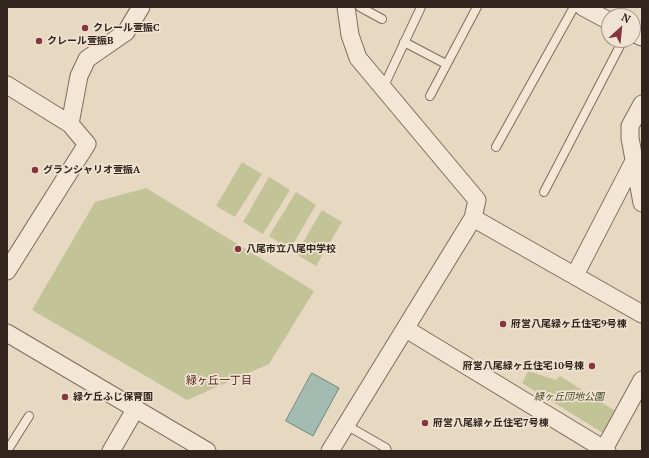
<!DOCTYPE html>
<meta charset="utf-8">
<style>
body{margin:0}
#map{position:relative;width:649px;height:458px;overflow:hidden;background:#e7d8c2;font-family:"PT Serif",serif}
canvas{display:block}
.frame{position:absolute;inset:0;border:8px solid #31251e;pointer-events:none}
.north{position:absolute;left:601px;top:8px;width:40px;height:40px;box-sizing:border-box;background:#f0e3d1;border:1px solid #a49789;border-radius:50%;rotate:27deg;font-size:11px;font-weight:700;line-height:16px;text-align:center;color:#31251e}
.north::after{content:'';display:block;margin:auto;width:14px;height:18px;background:#86343e;clip-path:polygon(50% 0,100% 100%,50% 72%,0 100%)}
</style>
<div id="map">
<canvas width="649" height="458"></canvas>
<div class="frame"></div>
<div class="north">N</div>
</div>
<script>
const ctx = document.querySelector('canvas').getContext('2d');
ctx.lineJoin = 'round';
function fill(path, color) { ctx.fillStyle = color; ctx.fill(path, 'evenodd'); }
function trace(path, color, width, dash) { ctx.strokeStyle = color; ctx.lineWidth = width; ctx.lineCap = dash ? 'butt' : 'round'; ctx.setLineDash(dash || []); ctx.stroke(path); }
function drawText(font, color, halo, rows, align = 'center') {
  ctx.font = font + ' "PT Serif","Noto Sans JP",serif'; ctx.lineWidth = 3.5; ctx.setLineDash([]); ctx.textBaseline = 'middle'; ctx.strokeStyle = halo; ctx.fillStyle = color; for (const [text, x, y, turn = 0] of rows) {
    ctx.save(); ctx.translate(x, y); ctx.rotate((+turn || 0) * Math.PI / 180); ctx.textAlign = isNaN(turn) ? turn : align; if (halo) ctx.strokeText(text, 0, 0); ctx.fillText(text, 0, 0); ctx.restore();
  }
}
fill(new Path2D(`
 M242,162L262,174L235,217L216,206Z
 M269,177L290,190L263,234L243,222Z
 M146,188L314,291L269,364L187,400L32,310L95,202Z
 M296,192L316,205L290,249L269,236Z
 M322,210L342,222L316,266L296,254Z
 M528,371L556,380L560,376L617,412L603,433L522,383Z`), '#c3c398');
const water = new Path2D(`
 M312,373L339,388L313,436L286,421Z`);
fill(water, '#a4bbb1');
trace(water, '#6c877d', 1);
const lane = new Path2D(`
 M360,7L382,19
 M404,42L446,64
 M383,88L421,7
 M430,96L477,7
 M496,147L574,7
 M544,192L623,40
 M346,425L386,448L387,451
 M7,451L29,416`);
const street = new Path2D(`
 M346,7L350,35L358,58L477,200L473,218
 M583,7L609,21
 M633,33L642,37
 M7,85L70,124L87,144L7,271
 M642,104L630,126V138L642,203
 M70,124L79,76L87,59L126,32L141,7
 M575,275L634,161
 M406,329L607,451
 M7,333L207,451
 M111,451L136,408
 M330,451L473,218L642,314
 M603,451L642,380`);
trace(lane, '#7f6a5c', 10);
trace(street, '#7f6a5c', 19);
trace(lane, '#f3e6d4', 8);
trace(street, '#f3e6d4', 17);
for (const [x, y, r, color] of [
 [85,28,4,"#86343e"],
 [39,41,4,"#86343e"],
 [35,170,4,"#86343e"],
 [238,249,4,"#86343e"],
 [503,324,4,"#86343e"],
 [592,366,4,"#86343e"],
 [65,397,4,"#86343e"],
 [425,423,4,"#86343e"]
]) { const dot = new Path2D(); dot.arc(x, y, r, 0, 2 * Math.PI); ctx.fillStyle = color; ctx.fill(dot); trace(dot, '#f0e3d1', 1.5); }
drawText('bold 10px', '#31251e', '#f0e3d1', [
 ["クレール萱振C",93,28],
 ["クレール萱振B",47,41],
 ["グランシャリオ萱振A",43,170],
 ["八尾市立八尾中学校",246,249],
 ["府営八尾緑ヶ丘住宅9号棟",511,324],
 ["府営八尾緑ヶ丘住宅10号棟",584,366,"right"],
 ["緑ケ丘ふじ保育園",73,397],
 ["府営八尾緑ヶ丘住宅7号棟",433,423]
], 'left');
drawText('italic 10px', '#464a27', '#f0e3d1', [
 ["緑ヶ丘団地公園",569,397]
]);
drawText('11px', '#572823', '#f0e3d1', [
 ["緑ヶ丘一丁目",219,381]
]);
</script>
